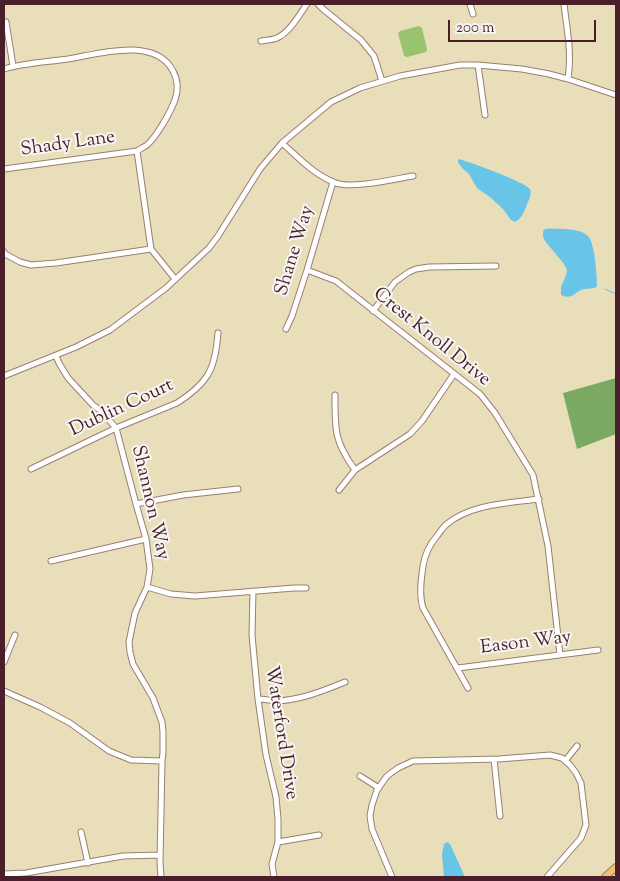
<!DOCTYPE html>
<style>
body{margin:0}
#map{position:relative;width:620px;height:881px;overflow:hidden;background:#e9deba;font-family:"Sorts Mill Goudy",serif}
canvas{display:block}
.frame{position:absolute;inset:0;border:5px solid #4a1f2b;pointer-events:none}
.scale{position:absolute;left:448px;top:20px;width:148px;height:22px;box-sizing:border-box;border:2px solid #4a1f2b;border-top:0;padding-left:6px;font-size:15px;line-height:18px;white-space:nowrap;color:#4a1f2b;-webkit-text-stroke:4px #f6f6f2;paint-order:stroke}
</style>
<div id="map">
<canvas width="620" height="881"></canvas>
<div class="frame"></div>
<div class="scale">200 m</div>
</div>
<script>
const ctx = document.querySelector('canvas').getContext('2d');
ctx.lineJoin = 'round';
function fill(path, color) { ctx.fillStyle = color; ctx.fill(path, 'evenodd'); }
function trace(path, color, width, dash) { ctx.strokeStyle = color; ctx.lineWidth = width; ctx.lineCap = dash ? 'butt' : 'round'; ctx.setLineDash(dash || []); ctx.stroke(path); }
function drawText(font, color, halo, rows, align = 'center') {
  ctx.font = font + ' "Sorts Mill Goudy",serif'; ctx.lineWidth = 4; ctx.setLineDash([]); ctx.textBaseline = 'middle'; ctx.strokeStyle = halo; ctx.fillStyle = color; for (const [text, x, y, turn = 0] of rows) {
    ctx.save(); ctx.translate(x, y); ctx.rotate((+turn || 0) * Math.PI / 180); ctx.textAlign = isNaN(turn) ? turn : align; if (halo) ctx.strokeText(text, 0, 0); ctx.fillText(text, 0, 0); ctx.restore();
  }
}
fill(new Path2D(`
 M419,26L422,28L427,49L426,52L407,57L404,56L398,33L400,31Z`), '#9ac370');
fill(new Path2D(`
 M616,378V434L577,449L563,393Z`), '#7ba962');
fill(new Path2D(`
 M458,159C468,161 525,182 530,189C533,194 527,203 526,207C523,214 521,219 515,222L511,220L503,209L491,198L477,188L469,174L462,168L458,162Z
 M545,229C552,228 558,229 565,229C573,230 582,230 588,236C595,243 597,277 597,287C593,289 590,288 585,289C575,290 573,301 561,295V287L566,275L567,270L564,264L545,241L543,237V231Z
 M447,842L450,844L465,877H444L442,854L444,844Z`), '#69c5e7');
trace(new Path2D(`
 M605,289L616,294`), '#69c5e7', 1);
const minor = new Path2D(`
 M318,4L323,9L361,40L374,56L382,81
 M470,4L473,14
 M564,4C567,30 572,52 568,79
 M6,22L13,66
 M261,41C267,40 272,40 277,38C290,32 299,15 307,4
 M478,65L485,115
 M4,69C24,63 47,62 68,59C98,54 155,36 173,71C178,80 178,91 175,100C170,113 157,136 147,145C144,147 140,149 137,151L4,169
 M282,143C299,158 314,175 336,183C352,189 395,179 413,176
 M137,151L151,249
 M4,252L5,254L20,262L31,265L56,263L151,249L175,279
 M307,270L336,281L480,394L495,413L533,475L548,546L560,655
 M373,311L395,282L409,272L416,269L429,267L496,266
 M286,329L292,316L307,270L333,182
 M56,356L59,363L68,378L93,405L101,411L116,428L136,504L146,539L150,569L147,587L135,613L129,642L130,652L133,664L153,698L162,722L163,732V753L162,761L160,862L161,877
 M4,376L76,347L110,330L166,288L209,248L218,236L260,169L282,143L331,102L360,88L400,76L460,65H478L522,69L549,74L568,79L616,95
 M335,395C335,430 334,441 355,470
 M31,469L116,428L177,403C188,396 200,387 207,376C215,364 217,346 218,333
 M339,490L355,470L410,434L422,421L454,374
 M136,504L183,495L238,489
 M51,561L146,539
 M147,587L171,594L195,596L294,588H306
 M253,591L252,635L258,699L266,755L276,797L278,819V842L272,864L274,877
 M4,662L15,635
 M458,668L598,650
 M468,688L423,608C419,595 421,581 423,566C425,554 429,545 437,536C440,532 443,527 447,524C470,504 510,503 539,499
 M4,691L40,707L70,723L109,751L131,760L162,761
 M258,699C264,699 269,700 274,701C298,701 323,691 345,682
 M494,759L500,816
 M565,761L577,746
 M360,776L379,788
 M81,832L88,863
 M278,842L319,835
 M4,874L26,873L123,856L160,855
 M392,877L372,829L370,816L372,805L377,790L387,776L398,768L413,761L499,759L550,755L562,758L570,765L576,773L581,783L586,825L581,838L547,877`);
const major = new Path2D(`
 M605,877L616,867`);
trace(minor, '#9a7e72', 7);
trace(major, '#9a7e72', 8);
trace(minor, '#fff', 5);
trace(major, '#f5c16b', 6);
drawText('19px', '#4a1f2b', '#f6f6f2', [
 ["Shady Lane",68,145,-8],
 ["Shane Way",296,251,-73],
 ["Crest Knoll Drive",431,338,39],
 ["Dublin Court",122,409,-25],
 ["Shannon Way",149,503,77],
 ["Eason Way",526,644,-7],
 ["Waterford Drive",280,733,81]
]);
</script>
